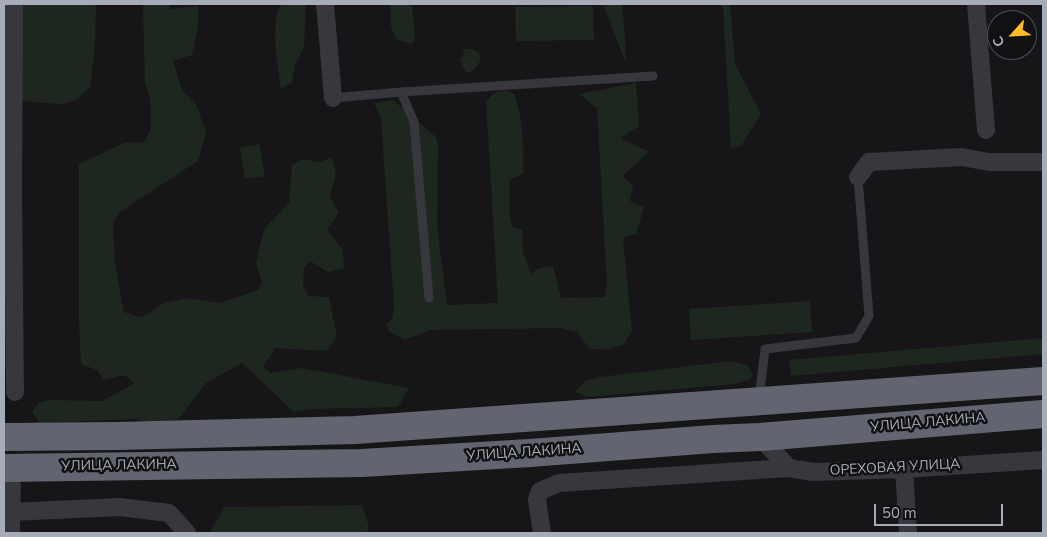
<!DOCTYPE html>
<meta charset="utf-8">
<style>
body{margin:0}
#map{position:relative;width:1047px;height:537px;overflow:hidden;background:#161618;font-family:"Nunito Sans",sans-serif}
canvas{display:block}
.frame{position:absolute;inset:0;border:5px solid #a7acb9;pointer-events:none}
.north{position:absolute;left:987px;top:10px;width:50px;height:50px;box-sizing:border-box;background:#111113;border:1px solid #4d4f55;border-radius:50%;rotate:244deg;font-size:14px;font-weight:700;line-height:20px;text-align:center;color:#a7acb9}
.north::after{content:'';display:block;margin:auto;width:18px;height:22px;background:#ffbc27;clip-path:polygon(50% 0,100% 100%,50% 72%,0 100%)}
.scale{position:absolute;left:874px;top:504px;width:129px;height:22px;box-sizing:border-box;border:2px solid #a7acb9;border-top:0;padding-left:6px;font-size:15px;line-height:18px;white-space:nowrap;color:#a7acb9;-webkit-text-stroke:4px #111113;paint-order:stroke}
</style>
<div id="map">
<canvas width="1047" height="537"></canvas>
<div class="frame"></div>
<div class="north">С</div>
<div class="scale">50 m</div>
</div>
<script>
const ctx = document.querySelector('canvas').getContext('2d');
ctx.lineJoin = 'round';
function fill(path, color) { ctx.fillStyle = color; ctx.fill(path, 'evenodd'); }
function trace(path, color, width, dash) { ctx.strokeStyle = color; ctx.lineWidth = width; ctx.lineCap = dash ? 'butt' : 'round'; ctx.setLineDash(dash || []); ctx.stroke(path); }
function drawText(font, color, halo, rows, align = 'center') {
  ctx.font = font + ' "Nunito Sans",sans-serif'; ctx.lineWidth = 5; ctx.setLineDash([]); ctx.textBaseline = 'middle'; ctx.strokeStyle = halo; ctx.fillStyle = color; for (const [text, x, y, turn = 0] of rows) {
    ctx.save(); ctx.translate(x, y); ctx.rotate((+turn || 0) * Math.PI / 180); ctx.textAlign = isNaN(turn) ? turn : align; if (halo) ctx.strokeText(text, 0, 0); ctx.fillText(text, 0, 0); ctx.restore();
  }
}
fill(new Path2D(`
 M15,4H96L95,45L90,87L76,100L62,104L16,101Z
 M143,4H170V9L198,6V25L192,55L173,61L182,90L196,104L206,133L198,161L121,211L113,223L115,264L124,312L136,316L142,317L162,304L186,298L220,303L258,290L262,283L256,264L264,229L289,203L292,165L302,159L318,162L332,158L336,173L330,197L339,213L327,229L342,249L345,268L328,272L310,261L304,267L303,285L308,296L329,297L337,338L326,351L275,348L263,367L271,373L302,368L409,388L398,407L311,409L294,412L242,363L206,383L173,426L135,419L39,423L32,411L39,403L50,400L102,401L135,383L124,375L104,380L97,370L81,364L79,321V164L124,143L144,142L151,129L150,99L145,83Z
 M286,4H306L304,47L295,65L292,82L281,89C278,65 270,28 280,6Z
 M390,4H412L415,39L411,44L396,39L391,27Z
 M603,4H622L626,47L625,61Z
 M721,4H730L735,64L761,114L741,146L731,148L723,7Z
 M593,6L594,40L516,41L515,7Z
 M464,49H473L479,53L481,60L473,71L467,73L463,68L460,60L463,56Z
 M636,83L639,126L620,138L649,152L622,176L633,185L630,201L644,207L636,234L623,238L632,331L624,344L608,350L593,349L588,347L577,332L561,328L430,330L405,340L390,332L386,325L393,317L394,306L381,119L374,103L393,100L436,137L438,147L437,226L447,305L498,303L486,101C497,91 500,87 514,94C523,119 524,147 523,174L510,179L509,211L512,227L522,230L523,252L531,274L537,269L553,266L561,298L605,297L607,286L597,108L579,94Z
 M259,144L265,176L245,179L240,147Z
 M810,301L812,332L691,340L689,309Z
 M1043,338V354L791,376L789,360Z
 M731,361L747,365L753,375L749,380L735,384L588,397L575,392L585,381L600,377Z
 M362,505L369,527L367,533H209L225,507Z`), '#1e271f');
trace(new Path2D(`
 M401,92L414,122L429,298
 M333,98L401,92L653,76
 M759,399L765,349L856,338L869,316L858,177`), '#37383e', 9);
trace(new Path2D(`
 M14,4L13,193L15,392
 M325,4L333,98
 M976,4L986,130
 M858,177L869,162L962,157L989,162H1043
 M760,437L789,468L813,472L904,469L1043,460
 M904,469L908,533
 M11,512L119,507L169,513L187,533
 M11,533L12,468
 M542,533L537,500L540,491L559,483L789,468`), '#37383e', 18);
trace(new Path2D(`
 M4,437L117,436L355,430L1043,381
 M4,468L362,463L530,453L713,439L760,437L1043,414`), '#62656f', 28);
drawText('14px', '#a7acb9', '#111113', [
 ["УЛИЦА ЛАКИНА",928,423,-5],
 ["УЛИЦА ЛАКИНА",524,453,-4],
 ["УЛИЦА ЛАКИНА",119,466,-1],
 ["ОРЕХОВАЯ УЛИЦА",895,468,-3]
]);
</script>
